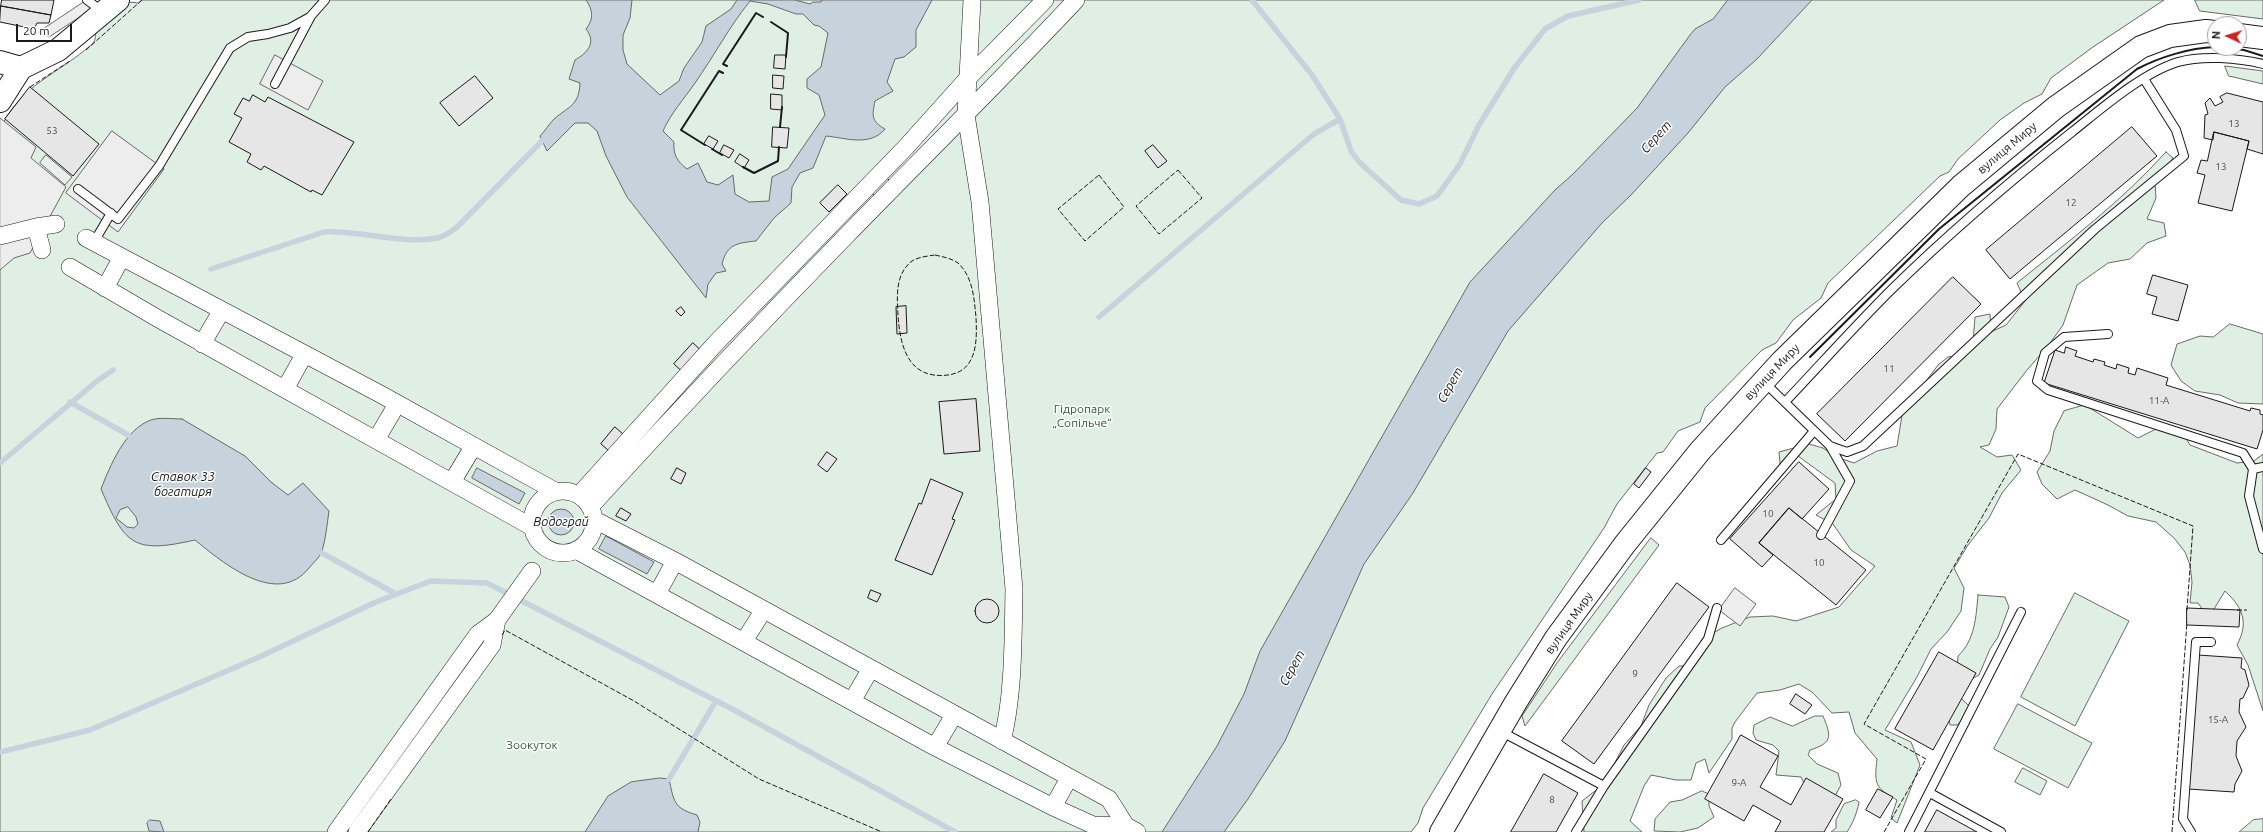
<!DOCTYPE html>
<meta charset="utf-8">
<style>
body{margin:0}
#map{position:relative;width:2263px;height:832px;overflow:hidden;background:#fff;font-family:Ubuntu,sans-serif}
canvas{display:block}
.north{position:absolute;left:2207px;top:16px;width:40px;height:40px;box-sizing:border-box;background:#fff;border:1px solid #a3a3a3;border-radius:50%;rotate:274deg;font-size:11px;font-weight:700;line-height:16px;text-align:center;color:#1a1a1a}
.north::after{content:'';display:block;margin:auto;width:14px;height:18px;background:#c62828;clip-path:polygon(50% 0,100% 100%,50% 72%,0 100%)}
.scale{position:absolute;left:16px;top:24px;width:56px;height:18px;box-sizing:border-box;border:2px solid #1a1a1a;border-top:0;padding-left:5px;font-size:12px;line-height:14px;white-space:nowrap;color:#1a1a1a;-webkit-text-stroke:3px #fff;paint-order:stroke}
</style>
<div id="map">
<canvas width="2263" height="832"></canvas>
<div class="north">N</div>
<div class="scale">20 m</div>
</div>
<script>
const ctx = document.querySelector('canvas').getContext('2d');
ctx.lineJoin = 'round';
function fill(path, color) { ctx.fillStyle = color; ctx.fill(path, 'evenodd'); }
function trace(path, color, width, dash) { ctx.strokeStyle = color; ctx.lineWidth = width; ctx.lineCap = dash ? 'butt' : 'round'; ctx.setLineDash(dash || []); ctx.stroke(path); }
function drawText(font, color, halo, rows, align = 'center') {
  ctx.font = font + ' Ubuntu,sans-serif'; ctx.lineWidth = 3; ctx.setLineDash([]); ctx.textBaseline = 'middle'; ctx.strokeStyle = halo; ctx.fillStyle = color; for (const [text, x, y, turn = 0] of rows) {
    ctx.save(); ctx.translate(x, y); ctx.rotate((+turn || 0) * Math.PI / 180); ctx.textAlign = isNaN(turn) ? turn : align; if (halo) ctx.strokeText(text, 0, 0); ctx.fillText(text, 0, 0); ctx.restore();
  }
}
const green = new Path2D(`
 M142,0H2164L2093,47L2051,78L2042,94L2024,103L2000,120L1958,159L1949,172L1940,176L1828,283L1821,298L1793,320L1776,343L1762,350L1705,408L1700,422L1678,431L1663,452L1657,453L1617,504L1604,528L1492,694L1423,808L1418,823L1411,832H0V130C19,85 59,74 92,44C97,40 94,35 97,30C101,22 121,8 129,2L138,3Z
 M2195,0H2263V19L2200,11Z
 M2225,66L2263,71V84L2229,76Z
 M2166,152L2173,158L2155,183L2156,198L2147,219L2164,223L2166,236L2147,243L2130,259L2108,263L2077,285L2063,325L2048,346L2027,370L1997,409L1996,429L1989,445L1980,447L1997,457L2012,455L2021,470L2002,493L1989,518L1968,545L1954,568L1964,588L1961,611L1947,632L1931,649L1917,677L1885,730L1911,742L1920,765L1897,823L1891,818L1897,800C1875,788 1874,784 1877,759L1855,733L1849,712L1832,713L1812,692L1799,684L1780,690L1757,693L1735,722L1732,728V739L1709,773L1705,759L1696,763L1691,780H1676L1651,775L1644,786L1630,821L1642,832H1584L1582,801L1604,784L1624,745L1641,726L1649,705L1666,678L1679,666H1691L1709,635L1722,628L1750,617L1773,616L1796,621L1839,607L1875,566L1851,550L1833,524L1816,515L1836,499L1835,483L1798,456L1781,475L1779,452L1809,444L1823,448L1836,457L1854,463L1877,451L1897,446L1904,403L1921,388L1938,365L1948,357L1960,355L1973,342L1975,317L1990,314L1991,332L2006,325L2025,301L2017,283C2069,241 2122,201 2166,152Z
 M2230,324L2263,334V404L2238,403L2220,395L2195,391L2181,381L2171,365L2177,344L2200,336L2213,337Z
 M2085,405L2138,438L2156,429H2180L2190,445L2237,463L2254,461L2263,454V711L2248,665L2237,645C2249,622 2243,608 2225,591L2214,609L2205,613L2198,603H2190L2192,582L2190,565L2185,552L2174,538L2156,522L2128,516L2108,505L2075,490L2057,499L2042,484L2037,472L2050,451L2054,431L2064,411Z
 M1651,538L1659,545L1525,726L1522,716L1557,663Z
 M2075,593L2129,621L2075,726L2021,697Z
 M1978,595L2005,597L2009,607L1998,637L1990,649L1979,675L1966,682L1957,673L1958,656C1975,640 1976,617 1978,595Z
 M1961,698L1969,706L1965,718L1957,725H1950L1948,715Z
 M2018,704L2092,743L2068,788L1994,749Z
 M1815,716H1823C1832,737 1832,743 1810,750L1808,755L1817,764L1838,773L1841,785L1834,798L1805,785L1801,777L1776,775L1779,751L1773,745L1756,740L1753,733L1754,725L1770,717L1792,726Z
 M2023,768L2047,781L2040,795L2015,782Z
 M1702,791L1709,794V806L1714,817L1698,828L1680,832L1654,831L1655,819L1670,802L1682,800Z
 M1856,800L1859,802C1857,813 1853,823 1847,832H1831L1836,828V820L1844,804Z
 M2263,819V832H2239L2253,820Z`);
fill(green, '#e0efe3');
trace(green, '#6a6a6a', 1);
const parking = new Path2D(`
 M84,2L95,7L49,37L39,32Z
 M275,55L323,81L308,110L260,84Z
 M0,118L36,147L31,158L66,187L30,253L14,258L0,270Z
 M112,131L164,169L118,232L66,193Z
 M46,155L72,177L65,185L40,163Z
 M1735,588L1756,604L1740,626L1719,610Z`);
fill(parking, '#ededed');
trace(parking, '#6a6a6a', 1);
const water = new Path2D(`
 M586,0H632L630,18L623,35V50L627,64L660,95L679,81L684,68L702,42L706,26L731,9L737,0H795L810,4L813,2H821L822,0H932L916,30V47L904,57L895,59L887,82L893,91L875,101C872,116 871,121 885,129C870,147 846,138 826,136L813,168L800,173L792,187L791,203L774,218L756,241C737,243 727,244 722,264L726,271L716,273L708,284L706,298L627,197L606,156L597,131L588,123H575L547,151L540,136C545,131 549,124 554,119C569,106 579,106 580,83L569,79L575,60C587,53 597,43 586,29C594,19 593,10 586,0ZM750,1L768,4L796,14H803L814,25L819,26L828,33L821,67L807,79V88L819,95L825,115L788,169L772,177L769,201L749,202L735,194L733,175L718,185L707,182L698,163L687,169C677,161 673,155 674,142L663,131C671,113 684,99 695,83C714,56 729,27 750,1Z
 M1728,0H1812L1757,59L1725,87L1688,133L1631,195L1602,223L1508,331L1413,493L1364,564L1285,741L1248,799L1224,832H1162L1217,746L1244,694L1260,651L1470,282L1555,190L1573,174L1637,108L1690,35L1695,29L1713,19Z
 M182,419L245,456L271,482L288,495L303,483L329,511C327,524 326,538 322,551C320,557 313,563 309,568C277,608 223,563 195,540C133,554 125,545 101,489C110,466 125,429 151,420C159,417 173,419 182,419ZM128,507L136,517L138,524L134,528L127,527L116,518L120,510Z
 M477,468L525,493L519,504L472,478Z
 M548 522a13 13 0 1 1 26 0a13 13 0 1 1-26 0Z
 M606,536L654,562L647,574L599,549Z
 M660,778L669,779C674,801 673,808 697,815L700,822L698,832H585L608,796L631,782Z
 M150,820L160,821L164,832L149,831L147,823Z`);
fill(water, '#c6d2dc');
trace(water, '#6a6a6a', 1);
trace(new Path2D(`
 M1252,0L1312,75L1340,119L1351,151L1359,162L1401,200L1419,204L1437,196L1460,164L1479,125L1515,67L1545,29L1568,16L1639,0
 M211,269L324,232C360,230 403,245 437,238C444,237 451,231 456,228L543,140
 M1099,317L1314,134L1340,119
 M70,402L128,435
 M0,463L97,381L113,370
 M322,553L396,594
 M0,752L90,730L257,658L376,602L431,581L487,583L734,710L955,832
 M669,779L716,701`), '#c6d2dc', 5.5);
const building = new Path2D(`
 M2,0H54L51,15L1,6Z
 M1,6L51,15L49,23H37L34,29L0,22Z
 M775,55H786L785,69L774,68Z
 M773,75L784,76L783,89L773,88Z
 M475,76L493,98L459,126L440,103Z
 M30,87L99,144L73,176L5,119Z
 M2227,93L2263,102V154L2247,149L2249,141L2214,132L2213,140L2204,138L2205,115L2208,114L2205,103L2210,98L2215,106L2223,102L2220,97Z
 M771,94L782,95V110L771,109Z
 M253,95L265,102L268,97L354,142L322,195L312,190L311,192L264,166L261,170L247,162L251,154L229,142L242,118L234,114L243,98L249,101Z
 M773,127L789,128L787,148L772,147Z
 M2132,127L2157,156L2010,279L1986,250Z
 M2214,132L2249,141L2232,211L2198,203L2205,175L2197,173L2201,160L2207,161Z
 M709,136L718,141L713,149L704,144Z
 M724,145L734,150L729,158L720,153Z
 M1153,145L1167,161L1158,168L1145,151Z
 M740,154L749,160L744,168L735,162Z
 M885,176L894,185L879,201L870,191Z
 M838,185L847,194L829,212L820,203Z
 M2153,275L2188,285L2178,321L2152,314L2157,297L2147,294Z
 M1953,277L1981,304L1845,441L1817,414Z
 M906,306L907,333L897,334L896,307Z
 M681,307L685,312L681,316L676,311Z
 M693,343L705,354L686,375L674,364Z
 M2066,347L2077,351L2075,356L2093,362L2094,359L2105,362L2104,365L2116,369L2117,364L2129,368L2128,373L2135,375L2137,368L2168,378L2166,385L2250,411L2251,408L2260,410V414L2263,415V430L2257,449L2044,383L2055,350L2064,353Z
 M976,399L980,451L944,454L939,402Z
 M615,427L623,434L609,451L601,444Z
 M827,452L837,459L827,472L818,465Z
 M1799,462L1829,489L1802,519L1789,508L1759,543L1773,555L1762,567L1730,539Z
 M677,468L686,473L681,484L671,479Z
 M1646,468L1651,472L1639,488L1634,484Z
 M931,479L963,493L952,519L955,520L932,575L895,560L919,503L921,504Z
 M621,508L631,514L626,521L616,516Z
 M1789,508L1866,570L1836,605L1759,543Z
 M1677,583L1709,607L1594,764L1562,741Z
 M871,590L881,594L877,602L868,598Z
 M975 611a12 12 0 1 1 24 0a12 12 0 1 1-24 0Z
 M2187,608L2240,610L2239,627L2187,625Z
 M1939,652L1976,673L1933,750L1895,729Z
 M2198,655L2242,658L2241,668L2245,670L2249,685L2243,698L2240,699L2239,712L2246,727L2237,741L2236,756L2242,771L2235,784L2234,792L2188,789Z
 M1796,694L1812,705L1805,714L1790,704Z
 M1741,735L1778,756L1760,787L1791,805L1806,778L1843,799L1824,832H1775L1781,821L1753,805L1744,821L1705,799Z
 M1544,774L1578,793L1556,832H1511Z
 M1878,789L1893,797L1880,818L1866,810Z
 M1937,810L1977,832H1925Z`);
fill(building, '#e6e6e6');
trace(building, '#1a1a1a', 1);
const lane = new Path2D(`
 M87,0L102,11
 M275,84L310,18
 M78,189L118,219L159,166L230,48L248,37L268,34L290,28L310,17L325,0
 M94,242L111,213
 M2108,334L2064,337L2045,353L2037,381L2048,390L2243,453L2253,469L2263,467
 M1764,382L1830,446L1847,452L1863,446L2095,229L2184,156L2176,130L2144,79
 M1785,402C1820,365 1854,327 1890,291C1947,235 2009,182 2072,132C2101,109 2142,73 2178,62C2203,55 2238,58 2263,64
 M2253,469L2249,496L2263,549
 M1821,535L1850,481L1830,446
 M1721,540L1814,431
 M1500,731L1604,786
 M1930,793L2001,832
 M1576,832L1604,786L1708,639L1717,608
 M1909,832L2021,612
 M2191,832L2183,819L2196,642H2211`);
const street = new Path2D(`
 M972,0L966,115L980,202L1014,589C1013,636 1014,695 1002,741
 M36,227L56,224
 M0,236L36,227L42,250
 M86,238L382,395L555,491
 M70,267L157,318L532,527
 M105,288L122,257
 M202,344L222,310
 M285,389L304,355
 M376,440L397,404
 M452,482L473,447
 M532 522a31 31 0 1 1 62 0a31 31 0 1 1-62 0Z
 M579,495L715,344L906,147L968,78L1045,0
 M590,507C674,415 760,324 847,235C923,157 1001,80 1076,0
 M593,519L675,561L1109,799L1126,826
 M576,550L935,747L1053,807L1093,825L1126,826L1137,832
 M657,594L675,561
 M744,641L763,611
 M852,701L870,670
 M935,747L954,715
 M1053,807L1069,778
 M336,832L478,634L497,620L532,571
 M357,832L492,645L497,620`);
const secondary = new Path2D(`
 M2239,35L2263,38
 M21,68L58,50L118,0
 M1441,832L1516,702L1556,638L1625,544L1700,451L1782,361L1961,186L2056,107L2141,47L2170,36L2206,31L2215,32`);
const primary = new Path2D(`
 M0,62L21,68
 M0,101L21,68`);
trace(lane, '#1a1a1a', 10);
trace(street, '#1a1a1a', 18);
trace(secondary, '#1a1a1a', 24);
trace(primary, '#1a1a1a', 24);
trace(lane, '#fff', 8);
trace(street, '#fff', 17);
trace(secondary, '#fff', 22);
trace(primary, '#fff', 22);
trace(new Path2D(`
 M86,50L142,0
 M30,87L70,61
 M1178,170L1202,198L1159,234L1136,206Z
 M1099,175L1124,207L1085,241L1058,209Z
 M935,255C943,257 951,258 958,263C973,277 974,298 976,317C977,340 978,371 948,375C908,380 900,346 898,315C897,296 895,274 912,261C918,257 928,256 935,255Z
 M2237,610H2247
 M502,635L505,630L634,701L759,779L882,832
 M368,832L391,799
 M1884,832L1926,759L1864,724L2018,454L2193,526L2187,610
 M2172,832L2187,622`), '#1a1a1a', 1, [5, 2]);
trace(new Path2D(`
 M771,22L788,33L786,57
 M2221,48L2244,50L2263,56
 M727,66L723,64L756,13L763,17
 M780,127L782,107
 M705,145L681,130L719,71L723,73
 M712,149L722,155
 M743,167L754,173L778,161L779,147
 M1810,357L1939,229L2137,69C2160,57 2189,48 2215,47`), '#1a1a1a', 2);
drawText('10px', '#4d4d4d', null, [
 ["13",2234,124],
 ["53",52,131],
 ["13",2221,167],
 ["12",2071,203],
 ["11",1889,369],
 ["11-А",2159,401],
 ["10",1768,514],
 ["10",1819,563],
 ["9",1635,674],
 ["15-А",2218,720],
 ["9-А",1739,783],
 ["8",1552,800]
]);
drawText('12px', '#1a1a1a', '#fff', [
 ["вулиця Миру",2007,148,-40],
 ["вулиця Миру",1772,372,-46],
 ["вулиця Миру",1569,623,-55]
]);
drawText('12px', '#2b5a34', '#fff', [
 ["Гідропарк",1082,409],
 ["„Сопільче“",1082,423],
 ["Зоокуток",532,745]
]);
drawText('italic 13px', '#1a1a1a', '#fff', [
 ["Серет",1656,137,-48],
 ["Серет",1450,385,-61],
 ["Ставок 33",183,477],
 ["богатиря",183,492],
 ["Водограй",561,522],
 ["Серет",1292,668,-61]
]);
</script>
